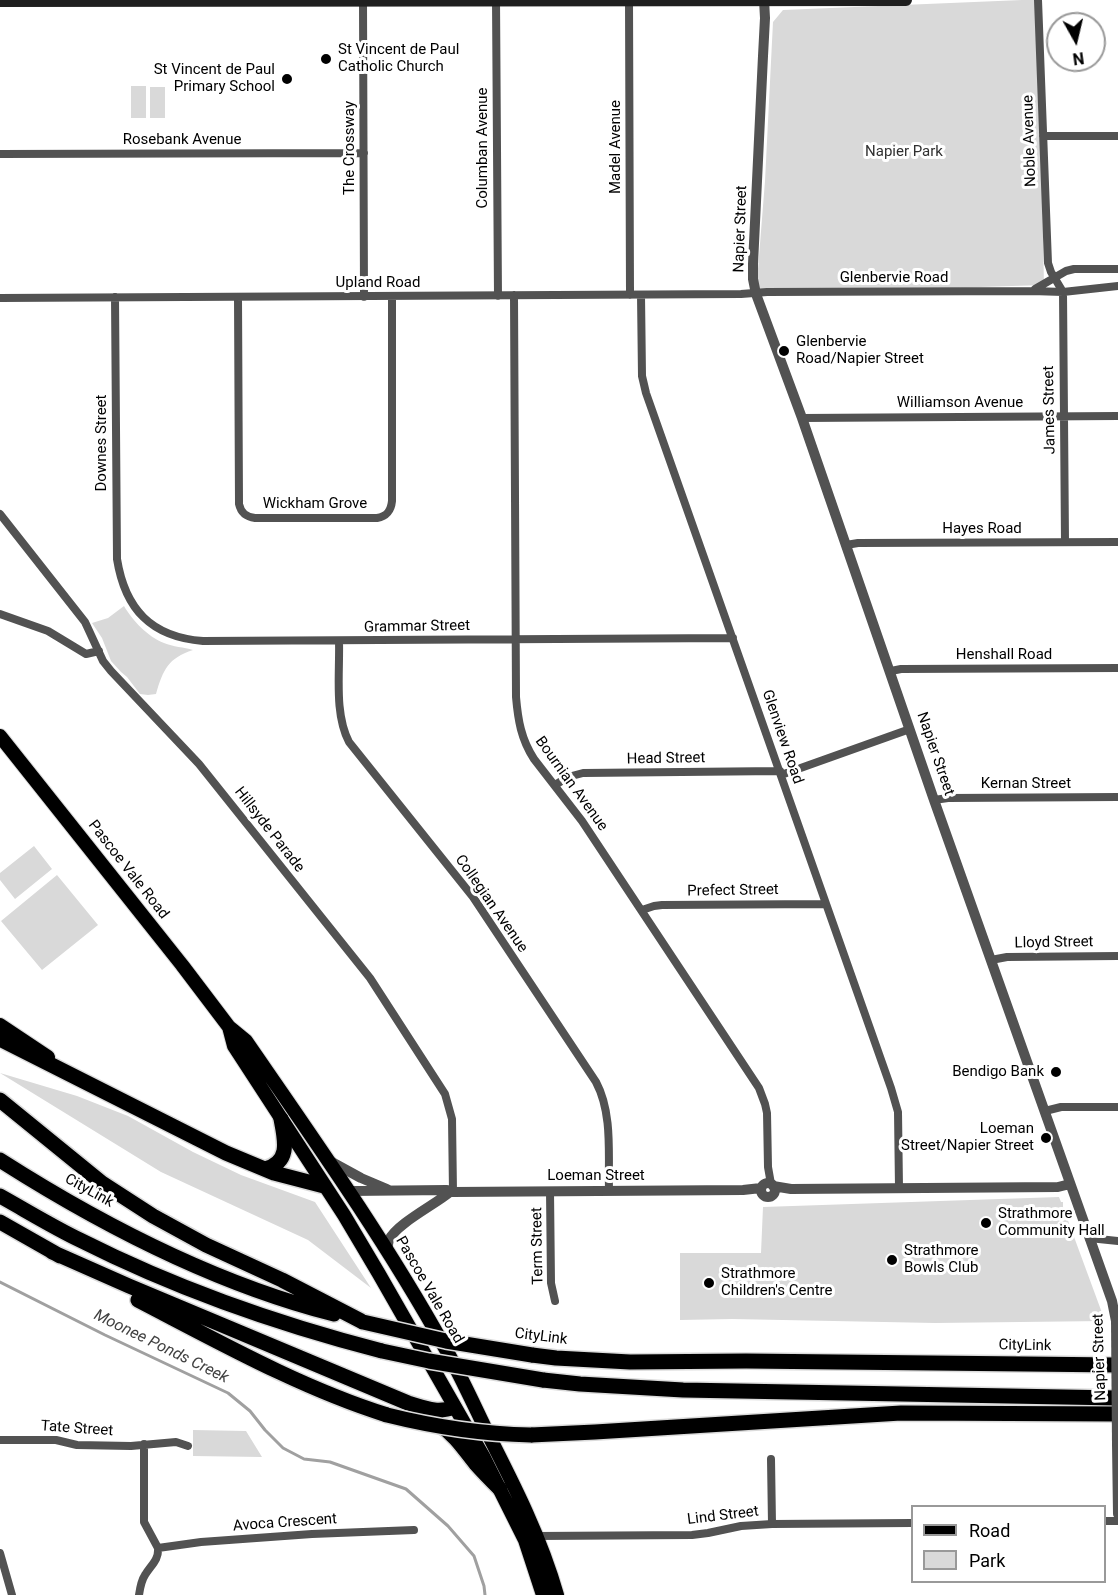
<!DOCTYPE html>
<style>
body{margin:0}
#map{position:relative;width:1118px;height:1595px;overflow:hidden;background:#fff;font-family:Roboto,sans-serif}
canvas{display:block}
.legend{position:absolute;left:911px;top:1505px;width:195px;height:78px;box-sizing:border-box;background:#fff;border:2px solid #999;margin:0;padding:8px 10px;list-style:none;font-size:18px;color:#000}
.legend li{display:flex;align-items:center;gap:12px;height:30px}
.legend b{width:30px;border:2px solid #999}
.north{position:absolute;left:1046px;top:12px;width:60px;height:60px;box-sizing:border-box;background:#fff;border:2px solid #999;border-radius:50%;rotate:172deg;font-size:16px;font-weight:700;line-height:24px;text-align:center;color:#000}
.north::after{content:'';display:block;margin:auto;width:21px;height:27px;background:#000;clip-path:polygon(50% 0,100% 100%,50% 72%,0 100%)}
</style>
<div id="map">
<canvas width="1118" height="1595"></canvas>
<ul class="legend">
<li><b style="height:8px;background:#000"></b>Road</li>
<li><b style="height:16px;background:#d9d9d9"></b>Park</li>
</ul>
<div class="north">N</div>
</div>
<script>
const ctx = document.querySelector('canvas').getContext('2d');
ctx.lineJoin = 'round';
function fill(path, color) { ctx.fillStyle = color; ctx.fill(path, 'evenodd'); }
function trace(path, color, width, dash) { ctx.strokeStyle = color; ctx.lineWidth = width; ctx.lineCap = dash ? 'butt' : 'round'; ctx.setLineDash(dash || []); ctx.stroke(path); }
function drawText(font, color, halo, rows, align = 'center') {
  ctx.font = font + ' Roboto,sans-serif'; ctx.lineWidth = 6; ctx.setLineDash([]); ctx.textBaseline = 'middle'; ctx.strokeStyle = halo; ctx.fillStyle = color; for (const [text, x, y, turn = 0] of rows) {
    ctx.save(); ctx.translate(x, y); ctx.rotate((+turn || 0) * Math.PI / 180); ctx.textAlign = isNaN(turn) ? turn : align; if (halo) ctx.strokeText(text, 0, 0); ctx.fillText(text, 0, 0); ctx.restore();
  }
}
fill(new Path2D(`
 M1022,0H1038L1044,285L756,294L765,181L773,22L783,10Z
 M131,86H146V118H131Z
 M150,87H165V118H150Z
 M124,606C132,620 148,637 164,643C173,647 184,647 193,650C168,658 163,670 156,694L148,695L140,694L127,677L121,672L111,661L102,638L92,623L108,618Z
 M34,846L52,869L15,899L0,880V873Z
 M57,875L98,925L42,970L1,921Z
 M0,1073L77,1096L128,1116L193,1152L241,1175L315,1202L371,1288L308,1240L161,1172Z
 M1059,1197L1061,1202H1063V1207L1105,1321L935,1323L732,1319L680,1320V1253H761L763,1207Z
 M193,1430L246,1431L262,1457L193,1456Z`), '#d9d9d9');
trace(new Path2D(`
 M0,1282L105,1335L228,1393L250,1411L265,1430L283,1448L304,1459L330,1462L406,1489L448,1526L474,1556L484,1586L485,1595`), '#a0a0a0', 3);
const primary = new Path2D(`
 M0,736L182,965L229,1027L246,1041C315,1141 385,1240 444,1346C460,1374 473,1403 487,1432C514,1485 541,1538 557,1595
 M0,1025L48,1057
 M229,1027L234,1046L344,1215L379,1274L483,1456L525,1540L543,1595`);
const motorway = new Path2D(`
 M0,1039L226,1153L274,1173L324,1186
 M0,1100L102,1183L153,1216L206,1245L282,1280L363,1322
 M0,1160C102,1225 216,1284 334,1314
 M265,1169C291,1162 285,1140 281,1119
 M0,1196C27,1211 53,1227 80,1240C177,1289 277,1324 382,1351
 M0,1222L60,1256
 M52,1252L129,1286L408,1403C425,1408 438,1414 454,1407
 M138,1300C219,1342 301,1388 387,1415
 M532,1355L556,1358L630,1362L746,1361L1118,1365
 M543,1380L580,1384L683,1390L1118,1398
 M439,1424C455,1435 464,1449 476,1464C484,1473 492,1481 500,1489
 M531,1435L595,1432L901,1413L1118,1414`);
trace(primary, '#dbdbdb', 16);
trace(motorway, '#dbdbdb', 18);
trace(new Path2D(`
 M363,0L364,297
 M496,0L498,296
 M629,0L630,295
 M1038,0L1048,263L1051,272L1063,292L1065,542
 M1043,136H1118
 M0,154L364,153
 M1035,289L1066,271L1074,269H1118
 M514,295L516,697C518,720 521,739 534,759L582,821L759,1088L765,1104L767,1113L768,1167L771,1184
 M641,295L642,376L646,393L891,1088L898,1112L899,1188
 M115,297L117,559C125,609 151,637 203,641L733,638
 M238,297L239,504C241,513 246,517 255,518H377C387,516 391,511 392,501V297
 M0,298L741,294L767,292L1032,291L1063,292L1118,286
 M802,418L1118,416
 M0,514L85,622L103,661L111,671L199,764L370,978L445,1094L452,1119L453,1192
 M846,545L858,543L1118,542
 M0,614L48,631L86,654L99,651
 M339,641C340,673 334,713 349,742L473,897L596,1082C613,1114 608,1155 609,1191
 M891,671L901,669L1118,668
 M781,775L910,729
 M555,785L568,777L583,773L780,771
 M934,800L948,798L1118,797
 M642,910L654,906L662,905L826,904
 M991,960L1007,957L1118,956
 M1045,1111L1061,1107H1118
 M550,1191L551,1283L555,1301
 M1089,1238L1118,1241
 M0,1440H56L77,1445L131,1446L176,1442L188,1446
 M771,1459L772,1524
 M1104,1521H1118
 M537,1536L692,1535L708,1533L741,1526L772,1524L912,1523
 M158,1548L201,1542L312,1534L414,1530
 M0,1553L12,1595
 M139,1595C140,1588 141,1581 145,1575C151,1565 159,1560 158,1548L144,1522V1444`), '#525252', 8);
trace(new Path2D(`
 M764,0L765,18L763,56L753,264V279L756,294L802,418L934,800L1112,1301L1116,1321
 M328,1160L361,1178L387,1189
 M761 1190a7 7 0 1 1 14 0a7 7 0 1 1-14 0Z
 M773,1186L791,1189L1058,1187L1070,1184
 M349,1191L447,1190L453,1192L743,1190L761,1188
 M387,1250C388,1246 388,1243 389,1240C396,1224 436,1204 450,1192
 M1117,1444L1118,1514`), '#525252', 10);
trace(new Path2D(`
 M0,1L906,0`), '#1f1f1f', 12);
trace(primary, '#000', 14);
trace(motorway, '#000', 15);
const motorwayBridge = new Path2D(`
 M363,1322L446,1341L532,1355
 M382,1351L429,1361L543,1380
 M387,1415C435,1427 481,1434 531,1435`);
trace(motorwayBridge, '#dbdbdb', 18, []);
trace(new Path2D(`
 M1116,1321L1117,1444`), '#525252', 10);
trace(motorwayBridge, '#000', 15);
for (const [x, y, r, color] of [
 [326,59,6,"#000"],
 [287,79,6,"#000"],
 [784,351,6,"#000"],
 [1056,1072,6,"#000"],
 [1046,1138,6,"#000"],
 [986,1223,6,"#000"],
 [892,1260,6,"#000"],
 [709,1283,6,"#000"]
]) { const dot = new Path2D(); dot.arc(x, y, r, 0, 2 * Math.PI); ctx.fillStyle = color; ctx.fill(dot); trace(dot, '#fff', 2); }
drawText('15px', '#000', '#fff', [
 ["St Vincent de Paul",338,50],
 ["Catholic Church",338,67],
 ["St Vincent de Paul",275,70,"right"],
 ["Primary School",275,87,"right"],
 ["Glenbervie",796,342],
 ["Road/Napier Street",796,359],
 ["Bendigo Bank",1044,1072,"right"],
 ["Loeman",1034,1129,"right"],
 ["Street/Napier Street",1034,1146,"right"],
 ["Strathmore",998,1214],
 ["Community Hall",998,1231],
 ["Strathmore",904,1251],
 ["Bowls Club",904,1268],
 ["Strathmore",721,1274],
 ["Children's Centre",721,1291]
], 'left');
drawText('15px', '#000', '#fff', [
 ["Rosebank Avenue",182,140],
 ["Noble Avenue",1030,141,-92],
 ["Madel Avenue",616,147,-90],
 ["The Crossway",350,148,-90],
 ["Columban Avenue",483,148,-90],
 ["Napier Street",741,229,-88],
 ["Glenbervie Road",894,278],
 ["Upland Road",378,283],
 ["Williamson Avenue",960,403],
 ["James Street",1050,410,-91],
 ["Downes Street",102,443,-90],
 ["Wickham Grove",315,504],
 ["Hayes Road",982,529],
 ["Grammar Street",417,627,-1],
 ["Henshall Road",1004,655],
 ["Glenview Road",782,737,71],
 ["Napier Street",935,754,71],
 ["Head Street",666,759,-1],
 ["Bournian Avenue",571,784,54],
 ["Kernan Street",1026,784],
 ["Hillsyde Parade",269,830,52],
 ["Pascoe Vale Road",128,870,52],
 ["Prefect Street",733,891,-1],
 ["Collegian Avenue",491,904,55],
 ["Lloyd Street",1054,943,-1],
 ["Loeman Street",596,1176],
 ["CityLink",89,1191,29],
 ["Term Street",538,1246,-91],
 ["Pascoe Vale Road",429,1290,60],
 ["CityLink",541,1337,7],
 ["CityLink",1025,1346,1],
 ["Napier Street",1100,1357,-92],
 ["Tate Street",77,1429,4],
 ["Lind Street",723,1516,-7],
 ["Avoca Crescent",285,1523,-4]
]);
drawText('15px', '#303030', '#fff', [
 ["Napier Park",904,152]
]);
drawText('italic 16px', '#414141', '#fff', [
 ["Moonee Ponds Creek",161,1347,26]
]);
</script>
